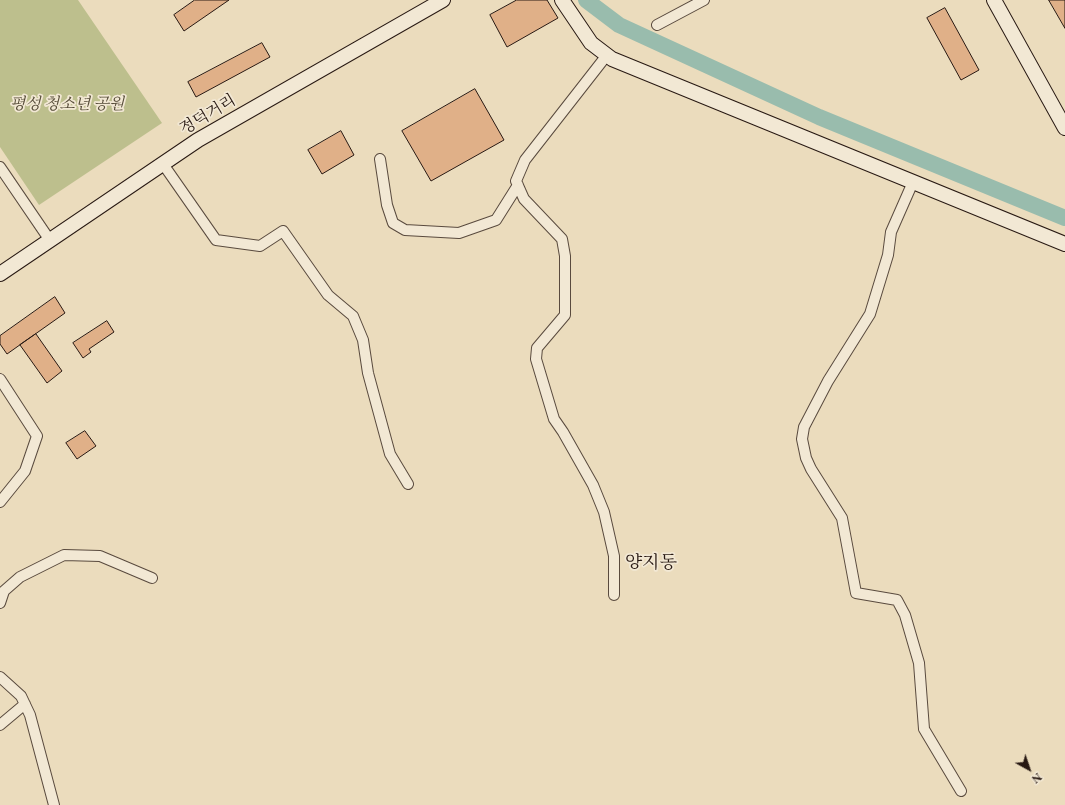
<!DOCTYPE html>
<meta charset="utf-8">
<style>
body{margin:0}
#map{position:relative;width:1065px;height:805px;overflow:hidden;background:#ebdcbd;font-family:"EB Garamond",serif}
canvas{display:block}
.north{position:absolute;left:1009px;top:749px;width:40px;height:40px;-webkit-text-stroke:3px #f2e8d4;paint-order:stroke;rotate:140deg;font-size:11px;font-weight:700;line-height:16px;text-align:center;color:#281913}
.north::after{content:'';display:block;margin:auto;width:14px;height:18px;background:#281913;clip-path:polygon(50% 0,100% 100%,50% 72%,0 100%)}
</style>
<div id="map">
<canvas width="1065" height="805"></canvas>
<div class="north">N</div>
</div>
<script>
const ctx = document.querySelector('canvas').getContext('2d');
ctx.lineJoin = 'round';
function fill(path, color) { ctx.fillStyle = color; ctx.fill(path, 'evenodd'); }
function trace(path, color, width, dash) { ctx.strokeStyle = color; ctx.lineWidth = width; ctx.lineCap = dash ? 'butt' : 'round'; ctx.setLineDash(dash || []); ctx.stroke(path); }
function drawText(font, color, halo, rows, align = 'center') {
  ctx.font = font + ' "EB Garamond","Noto Serif KR",serif'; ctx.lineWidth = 3.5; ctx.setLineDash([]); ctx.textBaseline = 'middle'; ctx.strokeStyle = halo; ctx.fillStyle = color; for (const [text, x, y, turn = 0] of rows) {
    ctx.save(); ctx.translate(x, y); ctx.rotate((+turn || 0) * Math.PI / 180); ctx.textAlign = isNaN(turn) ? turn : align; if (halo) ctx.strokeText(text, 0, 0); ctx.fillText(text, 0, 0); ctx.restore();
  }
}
fill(new Path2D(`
 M0,0H78L162,123L39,205L0,147Z`), '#bdbf8d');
trace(new Path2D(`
 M586,0L619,25L819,117L1065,218`), '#99bcad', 16);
const building = new Path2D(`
 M195,0H229L184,31L174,15Z
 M517,0H547L558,18L507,47L490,15Z
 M1049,0H1065V28Z
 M945,8L979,70L961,80L927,18Z
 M262,43L270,57L196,97L188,82Z
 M475,89L504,140L431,181L402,131Z
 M341,131L354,155L322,174L308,150Z
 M55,297L65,313L7,354L0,344V336Z
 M107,321L114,332L89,349L91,352L83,358L73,343Z
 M36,334L62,371L47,383L20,345Z
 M85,431L96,446L77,459L66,443Z`);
fill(building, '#e0b088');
trace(building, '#281913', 1);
const street = new Path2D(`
 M657,25L704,0
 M607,55L525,160L516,181L524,199L562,239L565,256V315L537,348L536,359L554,419L563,432L593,485L604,512L614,556V595
 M380,159L387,205L393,223L405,230L459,233L496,220L518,185
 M163,164L216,240L260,246L283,231L328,295L353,316L363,340L368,373L390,454L408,484
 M0,167L49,239
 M913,182L891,232L888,255L870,314L828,381L804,427L802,439L806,458L811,469L842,518L856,593L897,600L905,615L919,663L924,729L961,791
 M0,379L37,436L25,471L0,502
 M0,603L4,591L20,577L64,555L100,556L152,578
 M0,677L21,696L30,715L54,805
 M0,725L25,704`);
const secondary = new Path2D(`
 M562,0L591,43L612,59L1065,244
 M994,0L1065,128
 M0,274L198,140L443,0`);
trace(street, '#594a3e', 12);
trace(secondary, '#281913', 16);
trace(street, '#f2e8d4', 10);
trace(secondary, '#f2e8d4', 14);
drawText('italic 16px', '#554b38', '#f2e8d4', [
 ["평성 청소년 공원",67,105]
]);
drawText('16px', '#281913', '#f2e8d4', [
 ["정덕거리",208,115,-31]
]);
drawText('18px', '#281913', '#f2e8d4', [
 ["양지동",651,563]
]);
</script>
